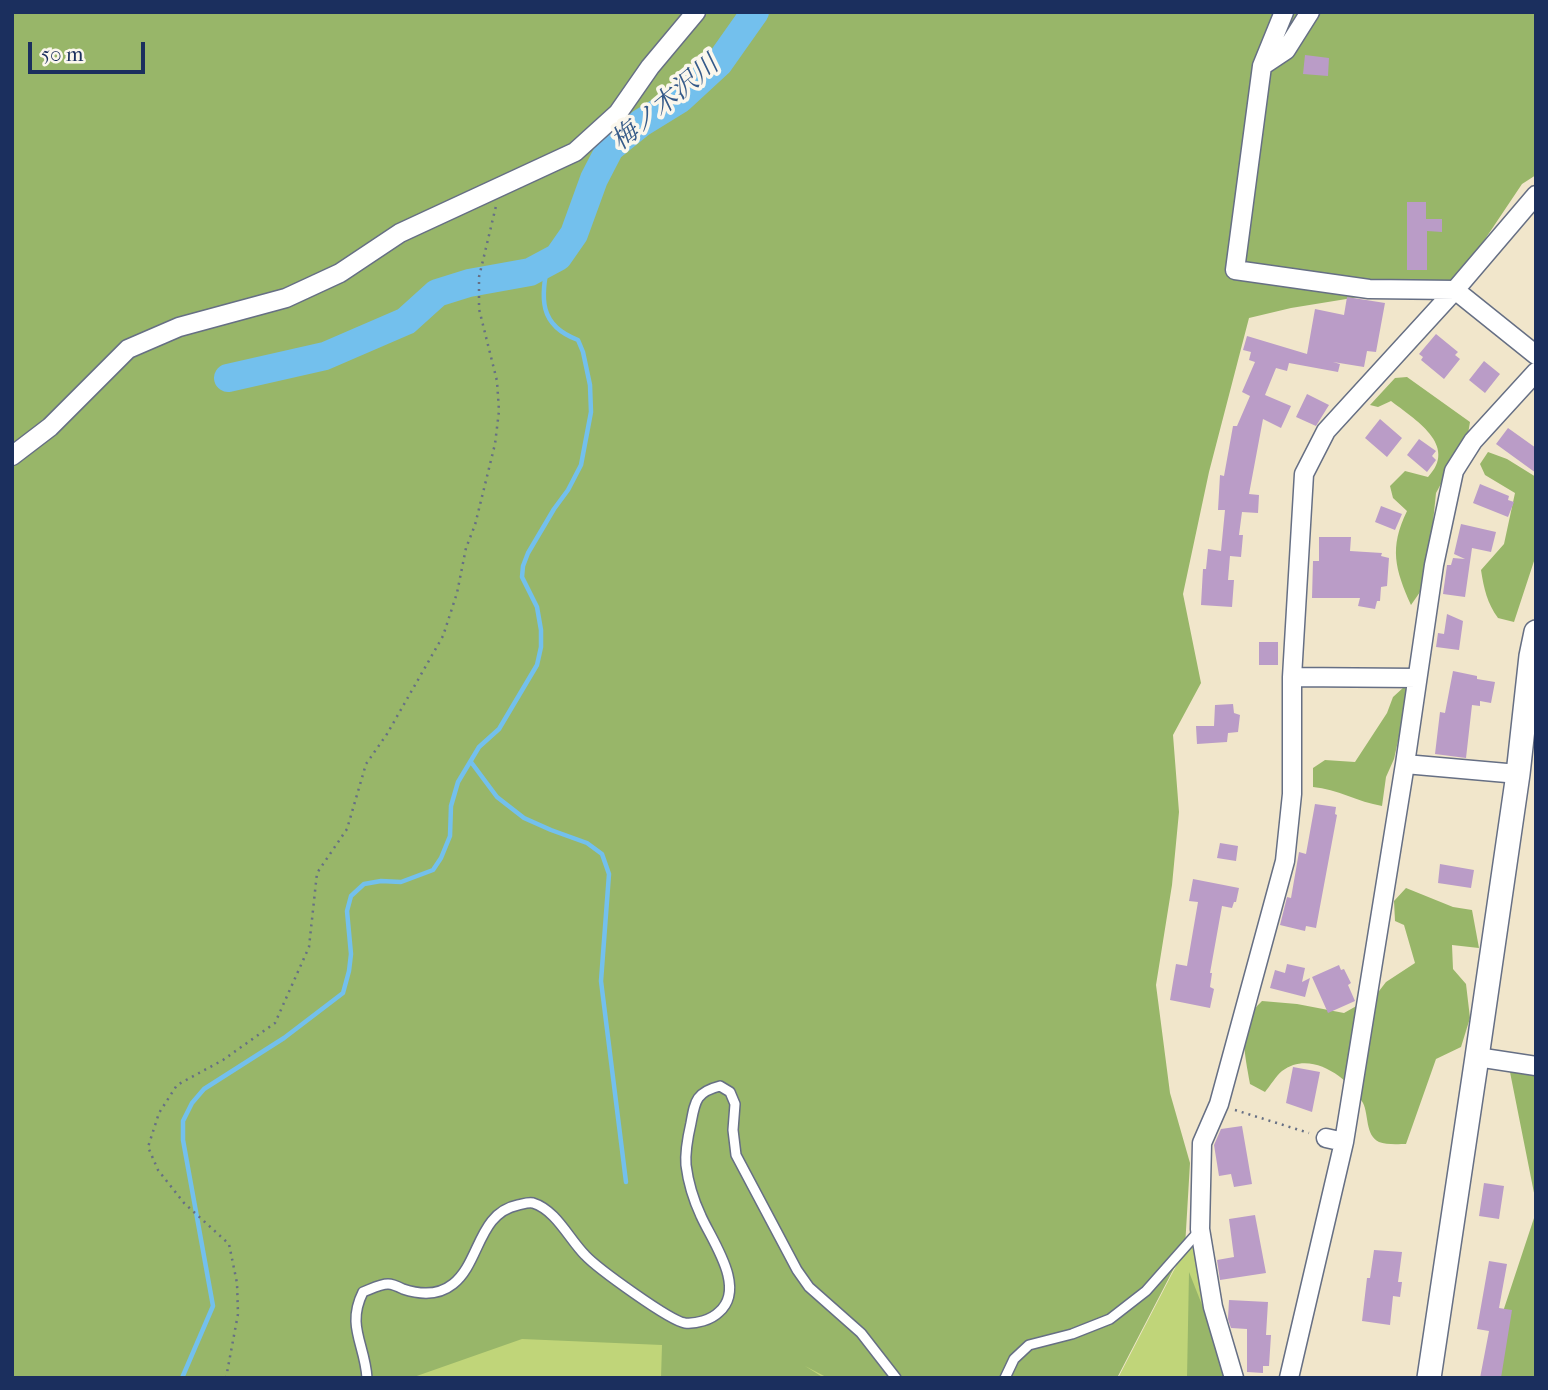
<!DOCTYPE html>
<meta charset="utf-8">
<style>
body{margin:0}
#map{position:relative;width:1548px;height:1390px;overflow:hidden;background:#f1e6cb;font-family:"IM FELL French Canon",serif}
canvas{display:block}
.frame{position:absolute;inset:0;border:14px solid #1b2f5e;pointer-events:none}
.scale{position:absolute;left:28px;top:42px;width:117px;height:32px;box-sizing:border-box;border:4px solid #1b2f5e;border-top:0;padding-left:9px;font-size:21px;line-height:24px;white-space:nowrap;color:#1b2f5e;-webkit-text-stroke:5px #fbf7ec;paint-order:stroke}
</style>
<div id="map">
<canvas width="1548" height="1390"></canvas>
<div class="frame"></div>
<div class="scale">50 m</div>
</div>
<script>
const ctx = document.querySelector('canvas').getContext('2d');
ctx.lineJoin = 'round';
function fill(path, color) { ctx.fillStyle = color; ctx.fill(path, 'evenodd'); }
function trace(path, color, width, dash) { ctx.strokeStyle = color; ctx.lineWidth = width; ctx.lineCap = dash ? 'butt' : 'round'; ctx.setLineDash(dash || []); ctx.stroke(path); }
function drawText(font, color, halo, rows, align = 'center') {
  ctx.font = font + ' "IM FELL French Canon","Noto Serif JP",serif'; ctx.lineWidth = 7; ctx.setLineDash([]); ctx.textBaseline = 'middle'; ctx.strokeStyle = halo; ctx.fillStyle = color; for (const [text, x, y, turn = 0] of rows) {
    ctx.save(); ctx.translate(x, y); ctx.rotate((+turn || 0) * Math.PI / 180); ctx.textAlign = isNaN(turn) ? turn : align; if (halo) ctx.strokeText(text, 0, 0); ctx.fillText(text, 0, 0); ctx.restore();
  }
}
fill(new Path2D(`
 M1201,1239L1206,1302L1196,1378H1118L1188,1243Z
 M536,1314L841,1360L856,1378H411L422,1359Z`), '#c0d579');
fill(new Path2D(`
 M12,12H1536V175L1522,184L1457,281L1291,308L1249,318L1209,472L1183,594L1201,683L1173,735L1179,812L1172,885L1156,985L1170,1093L1190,1163L1185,1247L1117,1378H828L805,1366L824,1378H661L662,1345L522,1339L411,1378H12Z
 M1407,377L1470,422L1468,434L1436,493L1427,582L1411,605C1395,569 1389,548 1407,511L1393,498L1390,486L1405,471L1428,477C1459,445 1414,419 1391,401L1378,407L1370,405L1395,378Z
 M1488,452L1507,459L1536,477V555L1514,622L1498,618C1487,603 1484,589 1481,570L1504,544L1515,493L1485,475L1480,464Z
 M1404,687L1412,693L1402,723L1394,759L1386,777L1382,806C1358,802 1337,789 1313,787V768L1325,760L1355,762L1387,713L1393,697Z
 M1406,888L1453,907L1472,910L1479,948L1452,945L1453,969L1466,984L1470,1018L1461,1047L1436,1059L1406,1144C1399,1144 1386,1145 1379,1142C1365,1135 1369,1115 1363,1103C1349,1078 1311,1049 1282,1071C1276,1076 1270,1086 1265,1092L1250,1084C1245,1053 1236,1025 1262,1001L1297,1004L1344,1013L1376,995L1386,982L1415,963L1404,925L1395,921L1394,901Z
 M1508,1062L1536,1065V1203Z
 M1536,1212V1378H1481Z
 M1189,1272L1231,1378H1187Z`), '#98b669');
trace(new Path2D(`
 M471,762L497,797L524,818L551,830L587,843L602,854L609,874L601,981L626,1182
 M182,1378L213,1306L183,1140V1121L192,1103L204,1089L284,1038L343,993L349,971L351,954L347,911L351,896L364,884L381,881L401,882L433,870L441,858L450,836L451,806L458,782L479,747L499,729L537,665L541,647V630L537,607L522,577L523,566L528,553L554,509L568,490L581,465L591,412L590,385L583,352L578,340C538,325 541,298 548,262`), '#73c0ed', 4.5);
trace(new Path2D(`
 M228,378L325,356L406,321L437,293L469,283L530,272L558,257L574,234L594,179L610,148L641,123L680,99L719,63L755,12`), '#73c0ed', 28);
fill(new Path2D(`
 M1305,55L1329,58L1328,76L1303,74Z
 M1407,202H1426V219H1442V232L1427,231V270H1407Z
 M1347,297L1385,303L1376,352L1367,351L1364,367L1333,362L1340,364L1338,372L1289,363L1287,371L1276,368L1265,395L1291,406L1281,428L1263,419L1249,494L1259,495L1258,513L1242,512L1239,535H1243L1241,557L1230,556L1228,580H1234L1232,607L1201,605L1203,569H1206L1208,549L1221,551L1225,510H1218L1220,475L1224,476L1233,426H1237L1250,396L1242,392L1255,362L1249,360L1251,352L1243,350L1247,336L1307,354L1315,309L1344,315Z
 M1436,334L1458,352L1455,355L1460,359L1444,379L1421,360L1423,357L1419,354Z
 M1484,361L1500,374L1485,393L1469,380Z
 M1307,394L1329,405L1316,426L1296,417Z
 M1380,419L1402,438L1387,457L1365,438Z
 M1508,428L1536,448V473L1496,444Z
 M1419,439L1436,451L1432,456L1436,460L1427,472L1407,455Z
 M1480,484L1509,496L1508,500L1514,502L1508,517L1473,503Z
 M1381,506L1402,514L1395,530L1375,522Z
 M1461,524L1496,532L1491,552L1472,548L1465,597L1443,594L1447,565H1451L1453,558L1465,559L1454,554Z
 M1319,537H1351L1350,551L1382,553L1381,556L1389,558L1387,586L1381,587L1380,601H1377L1375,609L1358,606L1360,598H1312L1313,561H1319Z
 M1447,614L1463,621L1459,650L1436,647L1438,633L1444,634Z
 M1259,642H1278V665H1259Z
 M1453,671L1477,676V679L1495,682L1491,703L1480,701V706L1472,705L1466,758L1435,754L1440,712L1445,713Z
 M1233,704L1234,713L1240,715L1238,732L1228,733L1227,742L1197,744L1196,726H1214L1215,705Z
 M1315,804L1336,807L1335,814L1337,815L1316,928L1306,926L1305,931L1280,925L1287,897L1291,898L1299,852L1306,854Z
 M1220,843L1238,846L1236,861L1217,858Z
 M1440,864L1474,870L1471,888L1438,883Z
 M1193,879L1239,888L1236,902H1234L1232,908L1222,906L1210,973H1212L1210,987L1214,989L1210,1008L1170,1000L1176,964L1187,966L1198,902L1189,901Z
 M1287,964L1305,968L1302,982L1310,978L1305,997L1270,988L1275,970L1285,973Z
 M1339,965L1341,970L1344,969L1351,983L1348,985L1355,1001L1328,1013L1312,977Z
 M1293,1067L1320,1072L1312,1112L1286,1103Z
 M1242,1126L1252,1184L1234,1187L1231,1174L1219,1176L1214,1145L1221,1129Z
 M1484,1183L1504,1186L1499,1219L1479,1216Z
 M1255,1215L1266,1273L1220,1280L1217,1260L1234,1257L1229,1219Z
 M1374,1250L1402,1252L1398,1282H1402L1400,1297L1393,1296L1390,1325L1362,1321L1367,1278H1370Z
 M1489,1261L1507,1264L1499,1308L1512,1310L1501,1378H1480L1489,1331L1477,1329Z
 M1229,1300L1268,1302L1266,1335H1271L1269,1366H1263V1373L1247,1372V1329L1231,1328L1228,1319Z`), '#ba9cc7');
const service = new Path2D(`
 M367,1378C365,1344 346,1326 363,1292C371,1289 380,1284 388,1284C393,1284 399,1287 403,1289C421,1295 438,1296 453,1284C480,1263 478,1213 518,1205C523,1204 528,1202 533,1203C556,1210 569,1239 585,1255C597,1268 670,1321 685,1323C696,1324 711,1320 719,1312C747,1288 712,1241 701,1216C694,1201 688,1181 686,1165C685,1152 688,1136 691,1123C695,1101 696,1092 720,1086L730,1092L735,1104L733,1130L736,1155L797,1270L809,1287L861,1333L896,1378
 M1005,1378L1014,1359L1029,1345L1072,1334L1110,1319L1146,1291L1200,1230`);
const minor = new Path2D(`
 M1284,12L1262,66L1235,270L1369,289L1455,290L1536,355
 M1262,66L1286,50L1310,12
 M12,456L50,427L128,349L179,327L286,298L340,273L400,233L575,152L618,113L650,67L696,12
 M1292,677L1417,678
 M1405,764L1518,774
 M1477,1057L1536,1066
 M1326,1138L1344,1142
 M1234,1378L1213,1307L1200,1229L1202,1143L1219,1104L1285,861L1292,794V677L1304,474L1326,431L1455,290L1536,195
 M1289,1378L1344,1142L1405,764L1434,565L1454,471L1473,441L1536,372`);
const tertiary = new Path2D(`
 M1429,1378L1477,1057L1518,774L1531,656L1536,632`);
trace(service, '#666f84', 12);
trace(minor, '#666f84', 21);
trace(tertiary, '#666f84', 26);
trace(new Path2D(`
 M1235,1110L1309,1133
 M226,1378L238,1314L237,1283L229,1244L184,1203L158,1170L148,1147L159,1113L177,1085L223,1060L275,1023L309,947L317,873L347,829L366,764L387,734L443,636L457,593L466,548L475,525L495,444L499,411L497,381L479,309V277L496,206`), '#666f84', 2.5, [2, 5]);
trace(service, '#fff', 9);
trace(minor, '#fff', 18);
trace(tertiary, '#fff', 23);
drawText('italic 26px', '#355a89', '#fbf7ec', [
 ["梅ノ木沢川",666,104,-40]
]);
</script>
